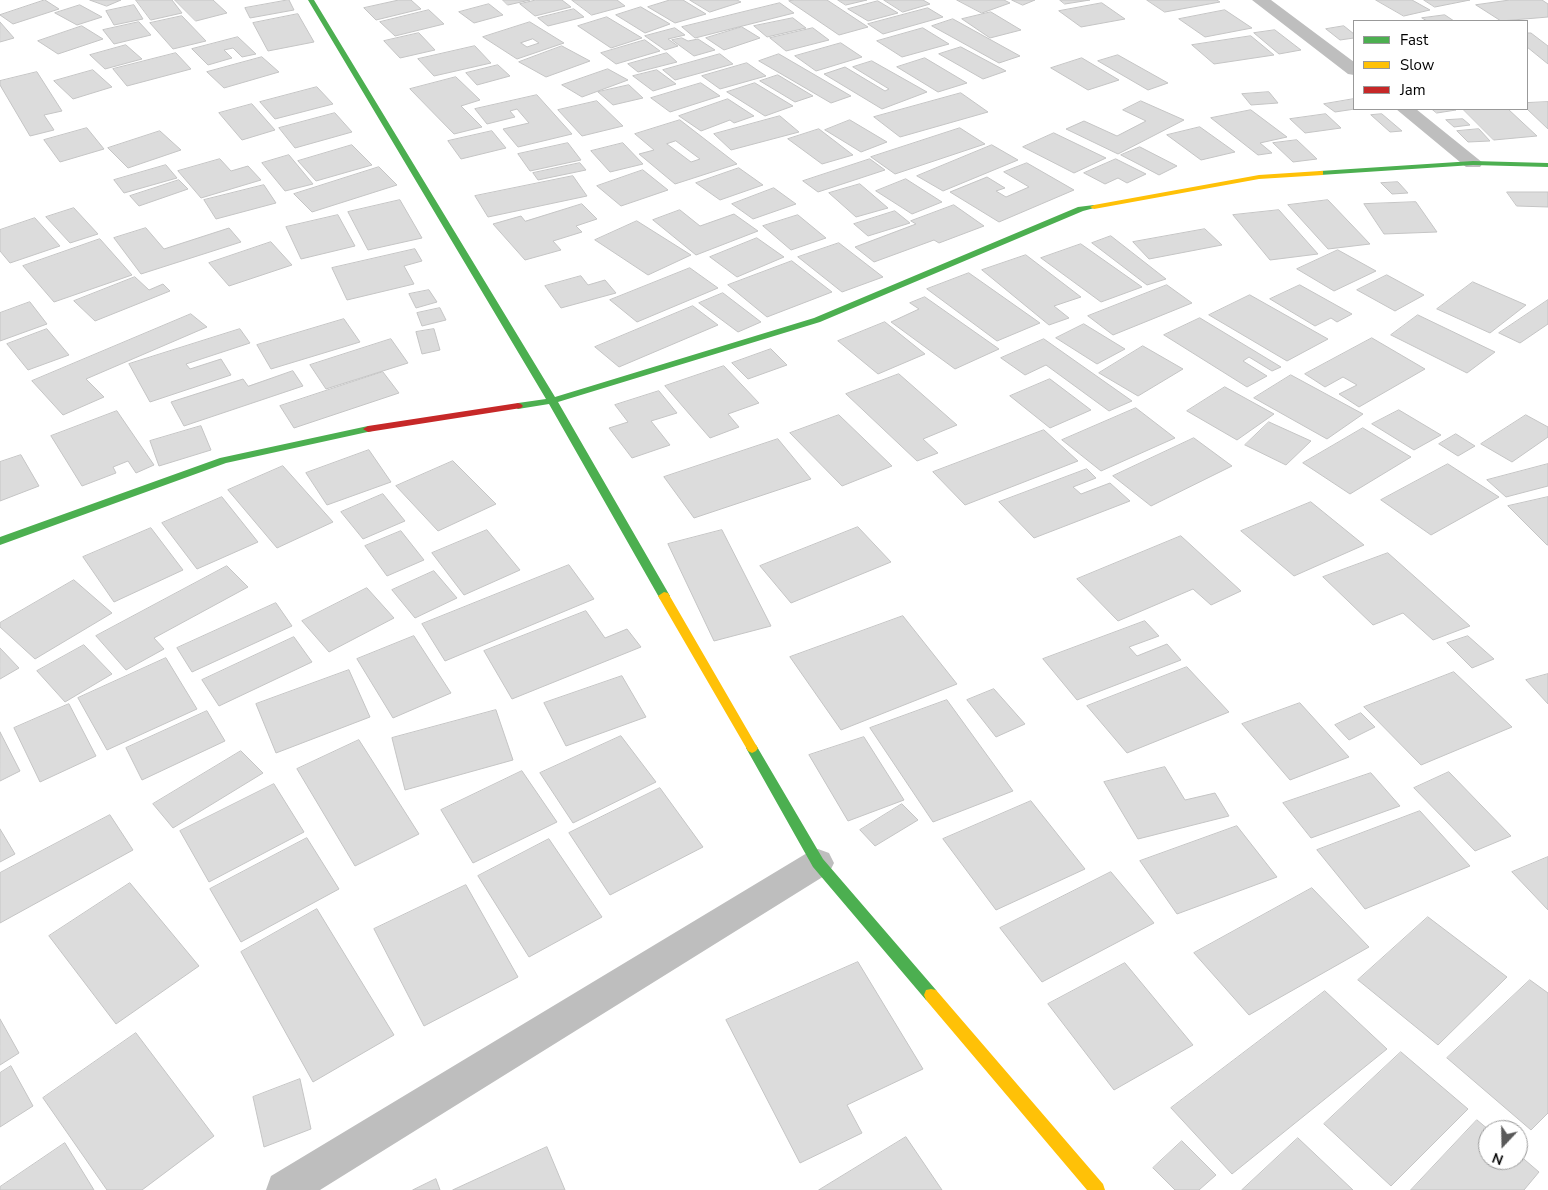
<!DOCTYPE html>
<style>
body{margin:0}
#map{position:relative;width:1548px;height:1190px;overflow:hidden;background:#fff;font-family:"Nunito Sans",sans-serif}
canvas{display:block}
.legend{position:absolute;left:1353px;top:20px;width:175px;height:90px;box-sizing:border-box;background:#fff;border:1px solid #999;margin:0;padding:6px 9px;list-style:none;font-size:15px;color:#000}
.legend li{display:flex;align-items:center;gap:10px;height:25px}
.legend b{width:25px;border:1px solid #999}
.north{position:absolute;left:1478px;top:1120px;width:50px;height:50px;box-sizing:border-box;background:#fff;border:1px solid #999;border-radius:50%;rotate:201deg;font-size:14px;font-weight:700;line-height:20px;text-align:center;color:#000}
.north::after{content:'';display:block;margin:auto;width:18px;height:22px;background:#595959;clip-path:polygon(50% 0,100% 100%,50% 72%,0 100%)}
</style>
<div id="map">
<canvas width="1548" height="1190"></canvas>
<ul class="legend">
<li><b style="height:6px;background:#4caf50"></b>Fast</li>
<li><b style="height:6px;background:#ffc107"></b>Slow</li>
<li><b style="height:6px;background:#c62828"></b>Jam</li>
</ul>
<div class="north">N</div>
</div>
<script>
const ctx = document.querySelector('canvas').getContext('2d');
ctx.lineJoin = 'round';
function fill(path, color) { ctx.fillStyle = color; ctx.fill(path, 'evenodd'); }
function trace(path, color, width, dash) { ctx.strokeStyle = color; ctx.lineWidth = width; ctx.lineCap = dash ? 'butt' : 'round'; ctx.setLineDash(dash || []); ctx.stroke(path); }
const building = new Path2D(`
 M45,0L59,9L13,24L0,15Z
 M90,0H121L107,6Z
 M136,0H172L182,13L151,20Z
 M175,0H213L227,13L196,21Z
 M289,0L294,10L250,18L245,8Z
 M399,0H411L421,9L376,20L364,8Z
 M503,0H530L508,5Z
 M536,0H562L571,7L535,16L520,4Z
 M572,0H617L625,6L592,15Z
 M670,0H683L706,14L675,23L648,7Z
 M690,0H737L741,2L710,12Z
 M795,0H827L868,27L839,35L789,1Z
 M838,0H867L846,5Z
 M884,0H923L930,4L903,12Z
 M957,0H1004L1010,3L982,13Z
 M1012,0H1035L1023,5Z
 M1060,0H1090L1065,4Z
 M1147,0H1217L1220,2L1165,12Z
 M1376,0H1412L1430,10L1404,16Z
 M1424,0H1470L1435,7Z
 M1510,0H1542L1548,4V17L1501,21L1476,5Z
 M878,1L898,13L868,21L848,9Z
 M780,3L794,13L695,38L682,27Z
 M1102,3L1125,19L1081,27L1059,11Z
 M489,4L503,15L474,23L459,12Z
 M80,5L102,17L77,25L55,13Z
 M134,5L143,19L114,25L106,11Z
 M641,7L670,24L645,33L616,15Z
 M928,8L943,17L883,34L868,24Z
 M574,9L584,17L548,26L538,18Z
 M429,10L444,24L395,36L380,22Z
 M1225,10L1252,28L1205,37L1179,19Z
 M991,12L1021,30L990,38L962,19Z
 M298,14L314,42L268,51L253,23Z
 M1445,15L1454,21H1427L1422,18Z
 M182,16L206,41L173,49L150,23Z
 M607,17L642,38L611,48L578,26Z
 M793,18L806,28L767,37L754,26Z
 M953,19L1020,56L999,63L932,26Z
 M0,22L14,38L0,42Z
 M139,22L151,35L114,44L103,30Z
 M530,22L564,43L517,59L483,37ZM533,39L539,43L527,47L521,43Z
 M82,26L103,39L58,54L38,41Z
 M1344,26L1354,34V38L1340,40L1326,29Z
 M742,27L760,38L724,50L706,38Z
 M675,28L685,35L668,39L678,46L665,50L645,36Z
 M813,28L829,40L786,51L770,38Z
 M923,28L949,44L902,57L877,41Z
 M1275,30L1301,50L1279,54L1254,33Z
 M419,33L435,50L400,58L384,41Z
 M1527,33H1531L1548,46V64L1527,47Z
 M1251,36L1274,55L1214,64L1192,45Z
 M238,37L256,54L242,57L233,48L224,50L232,58L208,65L192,49Z
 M682,38L688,41L698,39L715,50L694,56L672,40Z
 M645,40L660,51L616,64L601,53Z
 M841,43L862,57L816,71L795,56Z
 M126,45L142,59L105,69L90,55Z
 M475,46L491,63L434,76L418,59Z
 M562,46L590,61L546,77L519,62Z
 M961,47L1006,71L983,79L939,54Z
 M176,53L191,69L127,86L113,69Z
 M667,53L677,62L638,72L628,64Z
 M720,54L733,64L675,80L663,70Z
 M779,54L851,96L831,103L759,61Z
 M1118,55L1168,83L1148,90L1098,61Z
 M262,57L279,72L224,88L207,72Z
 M925,58L967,83L938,92L897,67Z
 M1082,58L1119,80L1088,90L1051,68Z
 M872,61L927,92L882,109L824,74L845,67L885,91L889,89L853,67Z
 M747,63L766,76L720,89L702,76Z
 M498,65L510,76L477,85L466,73Z
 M608,69L628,80L582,97L562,85Z
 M93,70L112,87L73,99L54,81Z
 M657,70L676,84L653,91L633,76Z
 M37,72L62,111L44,115L54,130L30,136L0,85V81Z
 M778,75L813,96L795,102L760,81Z
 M456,77L480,100L461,106L482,127L454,134L410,89Z
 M701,83L720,96L670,112L651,98Z
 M755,83L793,106L765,116L727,92Z
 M629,85L643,98L613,105L598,92Z
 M317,87L333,104L275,119L260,102Z
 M1269,92L1278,103L1251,105L1242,94Z
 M961,93L988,112L900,137L874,117Z
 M537,95L572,134L518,147L503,129L529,123L517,109L510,111L515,117L487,124L475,109Z
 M728,99L754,116L734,123L730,120L701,131L679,116Z
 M1354,99L1355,109L1335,112L1324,104Z
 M597,101L623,126L582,136L558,110Z
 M1141,101L1184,120L1118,154L1066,129L1084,121L1117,136L1146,121L1123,110Z
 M1548,102V129L1527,109V103Z
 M252,104L275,130L242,140L219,113Z
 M1432,109H1454L1456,110L1437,113Z
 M1463,109H1508L1537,136L1494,140Z
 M1251,110L1287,137L1260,143L1272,153L1258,155L1211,118Z
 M335,113L352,132L295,148L279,128Z
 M1326,114L1341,128L1305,133L1290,119Z
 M1382,114L1402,131L1390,132L1371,115Z
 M780,116L799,132L731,150L714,134Z
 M1463,119L1470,125L1454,127L1446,120Z
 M680,120L737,164L675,184L639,154L654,150L635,134ZM676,141L700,159L691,162L667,144Z
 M850,120L887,142L861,152L825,130Z
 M1200,127L1235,152L1201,160L1167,135Z
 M87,128L104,149L60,162L44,140Z
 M960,128L985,144L895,174L871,157Z
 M819,129L853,155L822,164L788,139Z
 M1479,129L1490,141L1468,142L1457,131Z
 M160,131L181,150L128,168L108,148Z
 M492,131L506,148L461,159L448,141Z
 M1054,133L1106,158L1074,173L1023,147Z
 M1297,140L1317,159L1293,162L1273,143Z
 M568,143L581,160L530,171L518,154Z
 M623,143L643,164L610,172L591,151Z
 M352,145L372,165L316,181L298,161Z
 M992,145L1018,160L943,191L917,176Z
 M1140,147L1177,166L1159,175L1121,155Z
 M289,155L313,184L285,191L262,163Z
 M220,159L231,171L248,166L261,180L201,198L178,171Z
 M870,159L885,170L818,192L803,181Z
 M1116,159L1146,174L1127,183L1118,178L1105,184L1084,173Z
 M580,163L586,170L538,180L533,173Z
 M1027,163L1074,190L999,222L950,192L987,177L1005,188L996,191L1006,197L1029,187L1004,172Z
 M166,165L177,178L124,193L114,180Z
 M379,167L397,185L312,212L294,194Z
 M739,168L763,185L720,200L696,183Z
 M643,170L668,190L621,206L597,186Z
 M573,176L587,196L488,217L475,196Z
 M906,179L942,202L912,214L876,191Z
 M179,180L188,189L139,206L130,196Z
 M1398,182L1408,193L1392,194L1381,183Z
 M860,184L888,208L856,217L829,193Z
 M264,185L276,203L216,219L204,200Z
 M774,188L796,204L753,219L732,204Z
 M1507,192H1548V207L1517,206Z
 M400,200L422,238L368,250L348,212Z
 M1328,200L1370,244L1328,249L1288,205Z
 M1416,202L1437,232L1384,234L1364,204Z
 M582,204L597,219L576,226L582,232L553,241L561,250L525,260L493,224L521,216L525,221Z
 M954,205L984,226L939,243L934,240L874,262L855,247L916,224L911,221Z
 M74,208L98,234L70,243L46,217Z
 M680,210L700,226L734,214L758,231L696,255L653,220Z
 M1279,210L1318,254L1270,260L1233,215Z
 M895,211L910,223L868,236L854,224Z
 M338,215L355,246L301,259L286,227Z
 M798,215L826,238L791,250L763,226Z
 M35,218L60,246L10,263L0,251V230Z
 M637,221L691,255L648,275L595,240Z
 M146,228L164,249L229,228L241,242L141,274L114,238Z
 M1205,229L1222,245L1149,259L1133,242Z
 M1111,236L1166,279L1147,285L1092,243Z
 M757,238L784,257L737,277L710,257Z
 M100,239L132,275L54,302L23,266Z
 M271,242L292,265L229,286L209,263Z
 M839,243L883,277L842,292L798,257Z
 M1081,244L1142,287L1101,302L1041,258Z
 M415,249L422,261L404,266L414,284L347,300L332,268Z
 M1338,250L1376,271L1334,291L1297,269Z
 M1026,255L1081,297L1054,306L1069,318L1049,325L982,270Z
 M792,261L832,292L767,317L728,285Z
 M690,268L718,288L637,322L610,300Z
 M969,273L1040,323L997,341L927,289Z
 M1387,275L1424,295L1395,311L1357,290Z
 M581,276L588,285L605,280L616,293L561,308L545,286Z
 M135,277L149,290L163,284L170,291L95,321L74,301Z
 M1473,282L1526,305L1490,333L1437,309Z
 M1167,285L1192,303L1113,335L1088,316Z
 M1300,285L1352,314L1337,322L1331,318L1315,326L1270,299Z
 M429,290L437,302L416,308L409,294Z
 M723,293L761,322L738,332L699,303Z
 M1250,295L1328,339L1287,361L1209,315Z
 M925,297L999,349L955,369L891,322L919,309L910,303Z
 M1548,300V324L1520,343L1499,333Z
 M30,302L47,324L0,341V313Z
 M693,306L718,325L619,367L595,347Z
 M440,308L446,320L422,326L417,313Z
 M191,314L207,327L86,379L104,397L63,415L32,381Z
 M1418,315L1495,352L1467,373L1391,335Z
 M1200,318L1281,367L1272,371L1249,357L1243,361L1267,376L1247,387L1164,335Z
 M344,319L360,342L271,369L257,345Z
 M885,322L925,354L878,374L838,341Z
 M1084,324L1125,349L1097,364L1056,338Z
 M47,329L69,355L28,370L7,344Z
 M240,329L250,343L186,364L190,369L221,359L231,375L150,402L129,364Z
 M434,329L440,350L422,354L416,332Z
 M1372,338L1425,369L1359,407L1339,394L1357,385L1343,377L1325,387L1305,374Z
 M391,339L408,363L326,389L310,365Z
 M1044,339L1132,401L1109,411L1046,365L1025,375L1001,358Z
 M1143,346L1183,369L1138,396L1099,373Z
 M771,349L787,365L748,379L732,363Z
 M724,366L759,403L728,414L739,427L710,438L665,386Z
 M293,371L303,386L184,426L171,402L243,379L248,386Z
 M383,372L399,393L294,428L280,406Z
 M899,374L957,425L923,439L938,453L917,461L846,394Z
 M1291,375L1363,414L1327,439L1254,398Z
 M1050,379L1091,410L1050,428L1010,396Z
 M1225,387L1274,414L1237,440L1187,411Z
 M659,391L677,413L651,421L670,445L632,458L609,428L628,422L615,405Z
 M1136,408L1175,438L1101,471L1062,440Z
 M1399,410L1441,435L1414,450L1372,424Z
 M117,411L154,465L136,473L128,461L113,467L116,473L82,486L51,436Z
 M839,415L892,466L842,486L790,433Z
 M1526,415L1548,427V437L1512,462L1481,444Z
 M1269,422L1311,441L1286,465L1245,445Z
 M201,426L211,450L159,466L150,441Z
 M1363,428L1411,457L1350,494L1303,463Z
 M1044,430L1078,461L965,505L933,472Z
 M1456,434L1475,446L1458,456L1439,444Z
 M1194,438L1232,466L1151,506L1113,476Z
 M778,439L811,479L694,518L664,477Z
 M369,450L391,482L327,505L306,473Z
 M21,455L39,486L0,501V462Z
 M453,461L496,504L438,531L396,486Z
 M1448,464L1499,497L1431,535L1381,500Z
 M1548,464V486L1506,497L1487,480Z
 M283,466L333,522L277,548L228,490Z
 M1087,469L1096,478L1073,487L1081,494L1110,483L1130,501L1034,538L999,502Z
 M383,494L405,521L363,539L341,512Z
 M222,497L258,542L197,569L162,523Z
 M1548,497V545H1547L1508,506Z
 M1311,502L1364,545L1294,576L1241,531Z
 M858,527L891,562L791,603L760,566Z
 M151,528L183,570L114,602L83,557Z
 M487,530L520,570L464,595L432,553Z
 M722,530L771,626L714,641L668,544Z
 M401,531L424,560L387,576L365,546Z
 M1181,536L1241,591L1211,605L1193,589L1118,621L1077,579Z
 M1388,553L1470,626L1433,640L1403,613L1373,625L1323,577Z
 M569,565L594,599L445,661L422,624Z
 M227,566L248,587L154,638L164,649L126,670L96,636Z
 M434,571L457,598L415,618L392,590Z
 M74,580L112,613L35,659L0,627V623Z
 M367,588L394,618L329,652L302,621Z
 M276,603L292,626L192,672L177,648Z
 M586,611L605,638L627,629L641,647L512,699L484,651Z
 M903,616L957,684L841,730L790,657Z
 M1145,621L1159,636L1129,647L1137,656L1167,644L1181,660L1077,700L1043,659Z
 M414,636L451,693L393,718L357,659Z
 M1468,636L1494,659L1472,668L1447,643Z
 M294,637L312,662L219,706L202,680Z
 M84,645L112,674L65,702L37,671Z
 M0,648L19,668L0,679Z
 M166,658L197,709L107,750L78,698Z
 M1187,667L1229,712L1127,753L1087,706Z
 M349,670L370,717L276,753L256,704Z
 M1454,672L1512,727L1421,765L1364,707Z
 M1548,674V704L1526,680Z
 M622,676L646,717L566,746L544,703Z
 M994,689L1025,724L996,737L967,700Z
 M947,700L1013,791L933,822L870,728Z
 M1300,703L1349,757L1290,780L1242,724Z
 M69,704L96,756L40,782L14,728Z
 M496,710L513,760L405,790L392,738Z
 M207,711L225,741L142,780L126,748Z
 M1361,713L1375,727L1349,740L1335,725Z
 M0,732L20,771L0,781Z
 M621,736L656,782L573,823L540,773Z
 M864,737L904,800L848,821L809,755Z
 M359,740L419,834L355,866L297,769Z
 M241,751L263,773L173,828L153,804Z
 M1165,767L1185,800L1215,793L1229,816L1138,839L1104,782Z
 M522,771L557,822L473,863L441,810Z
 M1449,772L1511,836L1475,851L1414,788Z
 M1371,773L1400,806L1311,838L1283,803Z
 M274,784L304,832L209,882L180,831Z
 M660,788L703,847L610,895L569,833Z
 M1031,801L1085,869L996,910L943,839Z
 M902,804L918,820L875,846L860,830Z
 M1420,811L1470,866L1365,909L1317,850Z
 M110,815L133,850L0,923V873Z
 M1237,826L1277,877L1177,914L1140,861Z
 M0,829L15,854L0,862Z
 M307,838L339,889L241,942L210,889Z
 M549,839L602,917L529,957L478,876Z
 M1548,857V910L1512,872Z
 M1111,872L1154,923L1042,982L1000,928Z
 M130,883L199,966L116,1024L49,936Z
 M466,885L518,977L424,1026L374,929Z
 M1312,888L1369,947L1249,1015L1194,953Z
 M317,909L394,1035L313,1082L241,952Z
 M1428,917L1507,977L1438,1045L1358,980Z
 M858,962L923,1069L847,1105L862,1133L800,1163L726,1020Z
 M1125,963L1193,1045L1114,1090L1048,1004Z
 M1530,980L1548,993V1113L1531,1130L1447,1058Z
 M1325,991L1387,1049L1232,1174L1171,1108Z
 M0,1019L19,1053L0,1065Z
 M136,1033L214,1136L142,1190H107L43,1098Z
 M1401,1052L1468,1109L1391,1186L1324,1124Z
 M11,1066L33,1106L0,1127V1073Z
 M300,1079L311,1129L264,1147L253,1097Z
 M1477,1120L1489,1130L1488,1160H1518V1154L1539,1172L1524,1190H1411Z
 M906,1137L942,1190H819Z
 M1298,1138L1353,1190H1242Z
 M1182,1141L1216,1175L1199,1190H1175L1153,1168Z
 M65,1143L94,1190H0V1187Z
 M547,1147L565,1190H453Z
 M436,1179L440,1190H413Z`);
fill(building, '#dcdcdc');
trace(building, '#c5c5c5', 1);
fill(new Path2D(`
 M1252,0H1271L1354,62V75L1348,74Z
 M1396,109H1416L1483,163L1480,167H1466Z
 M818,849L829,853L834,863L829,873L320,1190H266L271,1176L807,853Z`), '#bebebe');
fill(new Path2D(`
 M308,0H314L555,397L814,318L1078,207L1094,205L1098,207L1083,211L820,322L558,402L670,596L664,600L660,599L549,404L518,409L513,406L518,403L546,399Z
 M1473,161L1548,163V167L1473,165L1320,175L1316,173L1320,171Z
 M368,426L373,429L372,431L226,463L0,545V537L220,458Z
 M752,743L756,745L823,859L936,990L938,995L936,1000L931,1001L926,1000L813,867L746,748L748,745Z`), '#4caf50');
fill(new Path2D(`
 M1320,171H1323V175L1259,179L1094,209L1090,207L1094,205L1259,175Z
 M664,592L668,593L756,745L758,748L756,751L752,753L748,751L658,596Z
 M931,989L936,990L1103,1184L1105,1190H1087L926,1000L924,995L926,990Z`), '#ffc107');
fill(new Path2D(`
 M518,403L521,404L523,406L521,408L368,432L363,429L368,426Z`), '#c62828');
</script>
